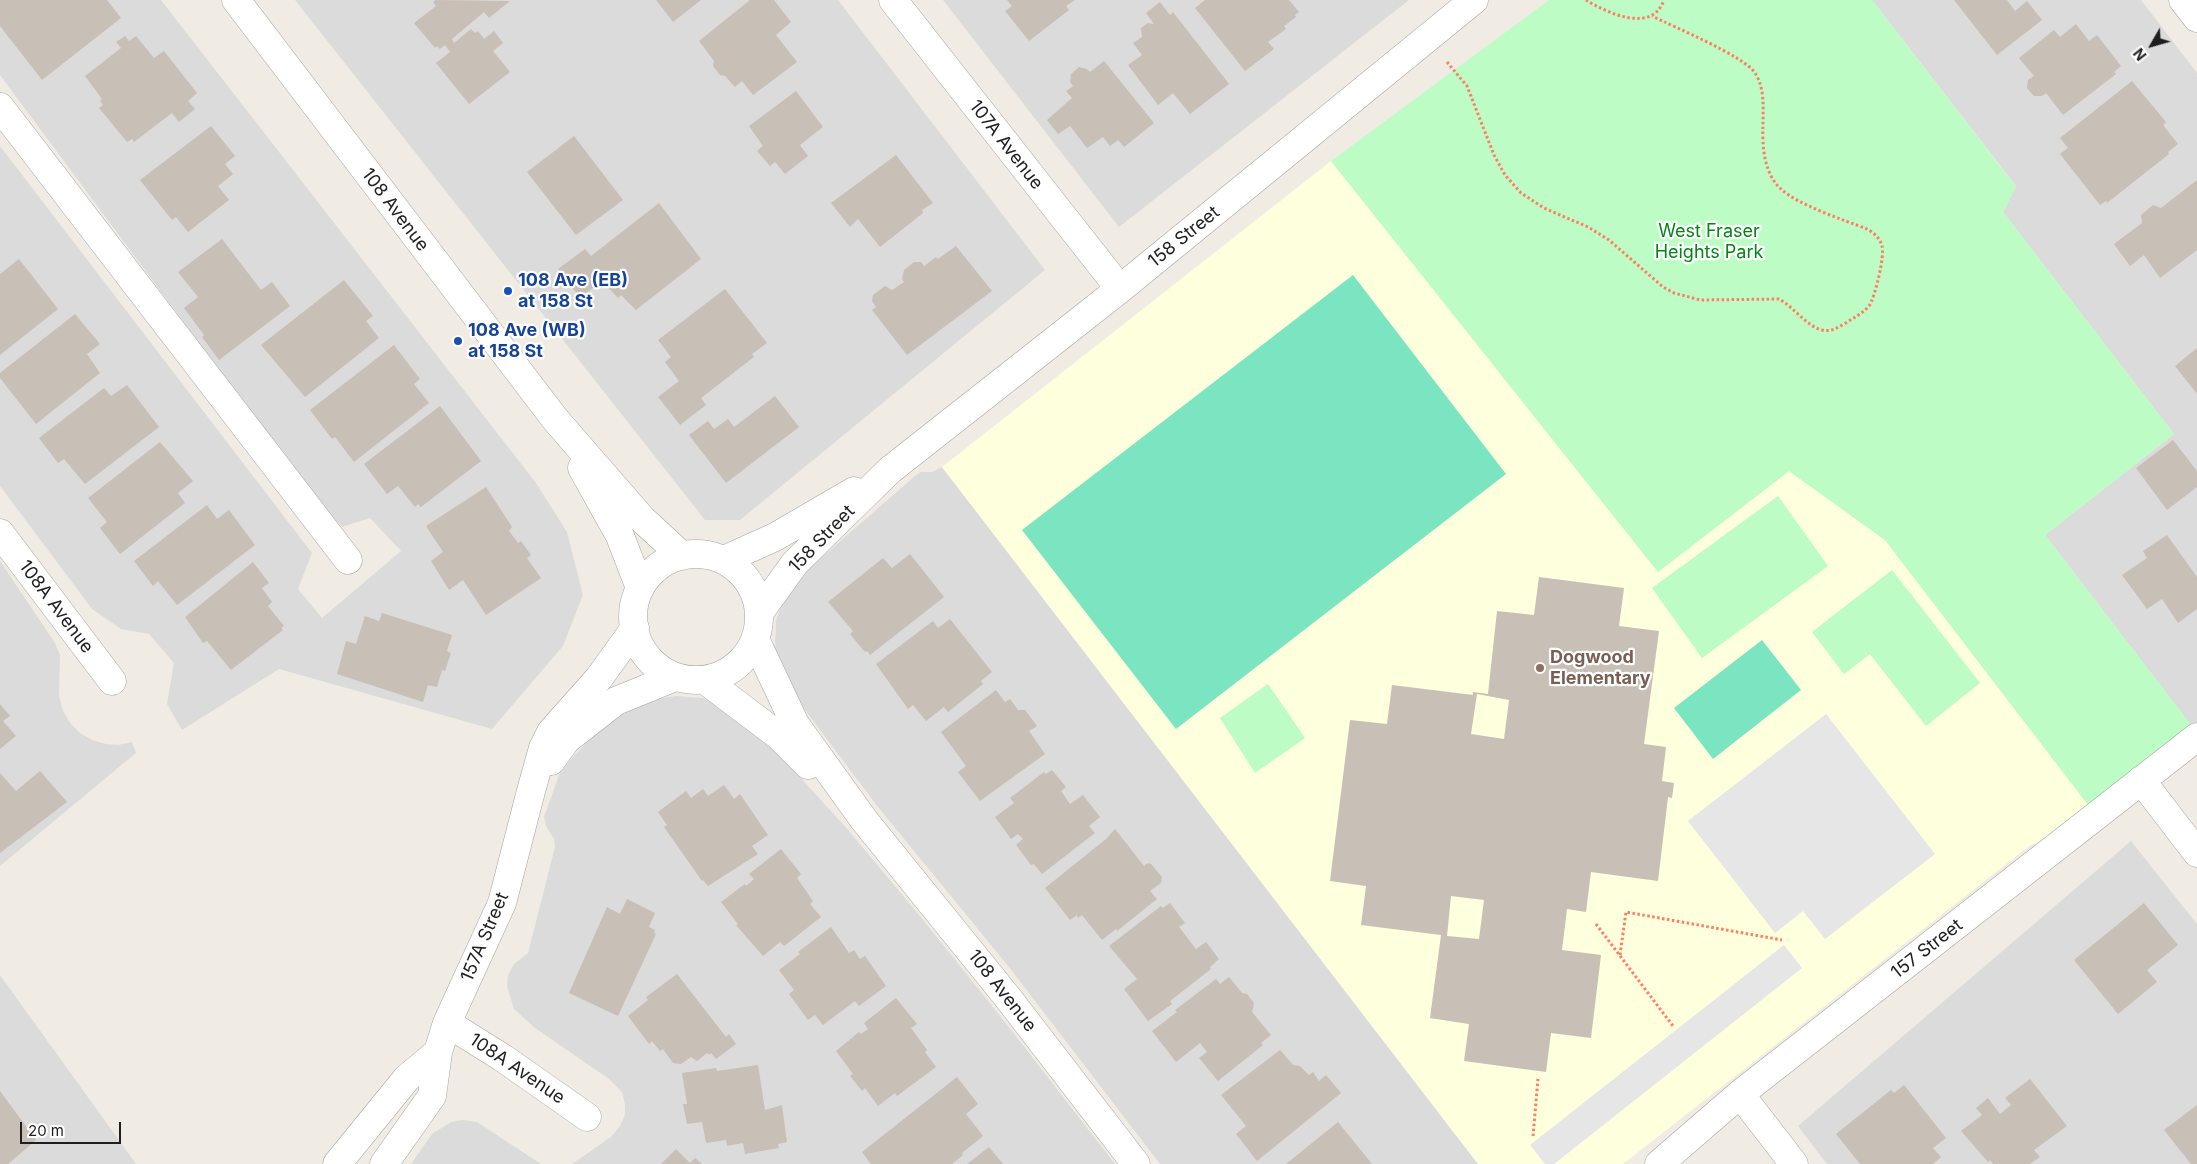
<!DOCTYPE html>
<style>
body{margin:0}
#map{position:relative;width:2197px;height:1164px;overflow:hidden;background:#f0ece3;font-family:Inter,sans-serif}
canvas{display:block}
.north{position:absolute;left:2127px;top:20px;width:50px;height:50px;-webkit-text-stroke:4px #fff;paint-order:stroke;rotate:232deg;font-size:14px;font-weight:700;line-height:20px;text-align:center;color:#1e1e1e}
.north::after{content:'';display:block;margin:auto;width:18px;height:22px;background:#1e1e1e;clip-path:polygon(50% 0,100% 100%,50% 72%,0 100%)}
.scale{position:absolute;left:20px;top:1122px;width:101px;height:22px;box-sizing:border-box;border:2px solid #1e1e1e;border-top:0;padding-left:6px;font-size:15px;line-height:18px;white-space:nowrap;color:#1e1e1e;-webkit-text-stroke:4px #fff;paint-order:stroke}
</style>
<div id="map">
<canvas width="2197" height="1164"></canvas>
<div class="north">N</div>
<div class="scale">20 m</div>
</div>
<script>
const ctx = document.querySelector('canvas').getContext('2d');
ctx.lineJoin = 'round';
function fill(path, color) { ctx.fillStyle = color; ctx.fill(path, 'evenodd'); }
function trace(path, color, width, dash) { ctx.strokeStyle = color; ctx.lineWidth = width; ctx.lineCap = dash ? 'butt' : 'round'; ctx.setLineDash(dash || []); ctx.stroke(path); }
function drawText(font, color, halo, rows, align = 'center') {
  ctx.font = font + ' Inter,sans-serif'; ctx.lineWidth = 4.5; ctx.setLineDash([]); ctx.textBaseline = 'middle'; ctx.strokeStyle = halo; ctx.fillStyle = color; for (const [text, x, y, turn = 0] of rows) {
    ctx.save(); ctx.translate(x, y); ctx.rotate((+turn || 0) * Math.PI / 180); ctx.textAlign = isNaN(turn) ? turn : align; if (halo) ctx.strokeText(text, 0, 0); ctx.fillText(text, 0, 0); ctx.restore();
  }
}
fill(new Path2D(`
 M0,0H161L536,483L567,532L583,595L563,646L492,729L279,669L182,730L167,704L174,663L149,634L121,629L92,609L0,486V146L312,553L298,589L322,618L401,551L370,518L342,527L312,495L0,75Z
 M295,0H838L1045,270L740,520H705Z
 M943,0H1409L1119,227Z
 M1872,0H2141L2197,73V725L2194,729L2045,535L2174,434L2003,212L2016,186Z
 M942,467L1478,1164H1160L1009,967L878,807L790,690L775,650L776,621L781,606L799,577L915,476L921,472H932Z
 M0,561L55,643L60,655L59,696L63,711L71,724L80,733L92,740L106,744L118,745L132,742L136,753L0,866Z
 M676,696L702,698L719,703L739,713L780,755L849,831L924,921L1012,1031L1115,1164H572L611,1137L620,1126L625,1115V1105L622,1092L609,1079L535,1028L514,1009L507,986L508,975L514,964L528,953L555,847L554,839L546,826L544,817L559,775L572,758L589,740L616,718L634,707L656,699Z
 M2131,841L2197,924V1164H1827L1798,1126Z
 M0,975L136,1164H0Z
 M463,1120L477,1122L541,1164H411L432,1134L451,1122Z`), '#dcdbdb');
fill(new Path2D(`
 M1331,161L1658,572L1789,471L1885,540L2092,810L2047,842L2032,844L1623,1164H1478L942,467Z`), '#fdffdd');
fill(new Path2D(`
 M1549,0H1872L2016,187L2003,212L2174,434L2045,535L2194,729L2092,810L1885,540L1789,471L1658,572L1331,161Z
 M1778,496L1828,566L1702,658L1652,588Z
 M1892,570L1980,683L1926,726L1870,654L1844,674L1812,632Z
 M1268,684L1305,738L1255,773L1220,718Z`), '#bdfdc5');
fill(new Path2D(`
 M1353,275L1506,474L1176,729L1022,530Z
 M1762,640L1801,690L1713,759L1674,708Z`), '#7be5c1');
fill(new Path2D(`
 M1826,714L1935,854L1825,939L1803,911L1775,933L1688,821Z
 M1784,945L1802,968L1554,1164H1545L1530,1145Z`), '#e6e6e6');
fill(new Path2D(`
 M0,0H107L121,18L42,80L0,26Z
 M436,0L510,1L489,18L484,12L452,39L454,43L471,29L475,33L478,31L484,39L494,31L503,43L493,51L510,72L469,104L436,63L450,52L445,45L440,49L437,46L435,48L414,23L436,6L433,2Z
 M656,0H701L673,22Z
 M750,0H774L791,22L776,35L797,62L753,95L742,81L735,87L725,76L720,75L713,66L714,61L699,41Z
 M1007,0H1075L1066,6L1069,10L1029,41L1005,11L1012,6Z
 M1205,0H1289L1299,12L1295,15L1296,17L1284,26L1286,29L1268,42L1274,49L1245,71L1195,8Z
 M1954,0H2007L2015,11L2027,1L2042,20L1997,55Z
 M1160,2L1170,15L1173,12L1229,84L1190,114L1173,93L1158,105L1128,65L1142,55L1133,43L1142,37L1141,28L1148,23L1154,24L1146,13Z
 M2076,24L2089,41L2097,35L2121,66L2114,72L2116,74L2063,115L2046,93L2042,96H2034L2027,88L2028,80L2034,76L2019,58L2054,30L2060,37Z
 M125,36L129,41L136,36L154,58L164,51L197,93L188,101L195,109L179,122L172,113L134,142L132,139L127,142L99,108L103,105L100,101L102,99L85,76L121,48L116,42Z
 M1104,61L1154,123L1124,147L1118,140L1110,146L1103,137L1087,148L1070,126L1058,134L1047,120L1072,98L1066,91L1073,86L1070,82L1071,74L1079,67L1087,69L1090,72Z
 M2132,81L2166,122L2163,125L2178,144L2168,152L2169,154L2107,203L2106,201L2100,205L2060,154L2068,148L2060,138Z
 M796,91L823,127L800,145L808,156L785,174L775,162L770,166L757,151L763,146L749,126Z
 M211,126L235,156L225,164L233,174L218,186L229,200L188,232L176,217L172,220L140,180Z
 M574,136L623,200L576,235L527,172Z
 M896,155L933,203L922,210L923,213L880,247L858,219L850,227L831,203Z
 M2197,180V250L2160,278L2144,255L2130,266L2114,244L2142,223L2141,215L2153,205L2161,208Z
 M659,203L701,259L636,310L621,295L618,298L602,281L581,297L568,284L558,269L585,249L591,256Z
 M222,239L261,290L272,282L290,306L219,360L202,337L204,335L184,308L198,297L178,272Z
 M956,246L992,291L907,355L872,310L876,307L872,301L873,295L885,286L892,290L904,282L902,279L904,270L914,262H921L924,266L936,257L938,259Z
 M19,259L58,309L0,355V274Z
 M344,280L373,316L366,321L379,338L305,397L261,345Z
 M725,289L767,343L752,354L754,357L701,398L706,405L680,425L658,397L679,381L665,362L671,357L658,340Z
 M75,314L100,344L87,354L100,373L36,424L0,378V373Z
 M394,345L420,379L414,384L429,403L354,462L335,437L332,439L310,410Z
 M2197,348V394L2175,366Z
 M127,385L159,427L85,484L64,459L58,463L39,438L104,388L111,396Z
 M775,396L799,427L726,483L689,435L708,421L714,429L728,419L734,427Z
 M440,406L481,461L421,507L418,504L415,507L398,486L387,494L364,464Z
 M2173,440L2197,471V487L2167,510L2136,468Z
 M160,442L193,481L178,493L185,503L120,554L100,528L107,522L88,498Z
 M486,487L512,527L509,531L518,543L521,541L531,555L527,558L541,578L486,615L463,580L449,590L431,561L443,552L426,526Z
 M207,505L217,519L229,510L255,545L177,605L158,581L153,586L134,561Z
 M2167,535L2197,577V609L2178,623L2162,599L2147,609L2122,575L2147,558L2143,551Z
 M910,554L944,597L870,655L867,651L865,652L850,634L853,631L828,602L883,558L892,568Z
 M253,562L269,583L262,588L272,602L268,606L284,626L281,628L283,630L231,670L207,641L203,643L185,617Z
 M1539,577L1624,588L1619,626L1659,631L1644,744L1666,747L1662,781L1674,783L1672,798L1668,797L1658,881L1591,872L1586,912L1567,909L1562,950L1601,955L1591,1038L1551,1033L1546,1072L1464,1061L1469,1024L1430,1018L1441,935L1361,925L1366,886L1330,881L1350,720L1387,724L1392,685L1473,695V692L1488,694L1497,611L1534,615ZM1477,694L1509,700L1504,739L1471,734ZM1451,896L1484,900L1479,939L1447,936Z
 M382,613L452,635L447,651L451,653L445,671L442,670L437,687L428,685L423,702L337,674L346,641L356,644L365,616L379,621Z
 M950,619L992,672L981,681L983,684L948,712L944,707L926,721L913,705L908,709L876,664L933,621L938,628Z
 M996,690L1005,702L1010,699L1018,710H1025L1037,726L1029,731L1045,754L980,801L958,772L966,766L941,732Z
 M0,704L10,716L3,721L16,736L0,749Z
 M1052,770L1066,787L1061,791L1070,804L1083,795L1100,817L1089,826L1095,833L1042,874L1034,864L1031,865L1016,845L1023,839L1018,834L1011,839L995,817L1014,803L1010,798L1044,772L1046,774Z
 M40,771L67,802L0,853V773L16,791Z
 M724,785L734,799L740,794L768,835L752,846L758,854L708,886L703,880L702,881L664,827L667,825L658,812L686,791L691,798L703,789L708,796Z
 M1115,829L1144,866L1148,863L1151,864L1162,877L1161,883L1150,891L1157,899L1117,931L1116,929L1102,940L1082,915L1078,918L1077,915L1070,920L1045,888L1106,839Z
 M781,849L801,874L797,878L813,901L810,904L821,917L784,946L780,942L763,956L736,925L738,924L721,902L745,884L746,886L754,879L749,874Z
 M627,899L655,913L649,927L655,930L654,933L656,934L618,1016L569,993L607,907L620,914Z
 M1170,903L1185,923L1179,927L1196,949L1206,942L1219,959L1210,967L1211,969L1170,1001L1172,1004L1148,1021L1124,989L1137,979L1109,946L1161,906L1163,908Z
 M2144,903L2178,945L2147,970L2157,982L2118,1014L2074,960Z
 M831,927L849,953L854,950L860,959L865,956L886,986L859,1006L855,1001L823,1025L815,1015L808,1020L789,994L794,990L779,970L800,954L798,952Z
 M677,974L726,1037L729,1034L736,1044L716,1059L711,1053L709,1055L707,1053L697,1061L691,1057L681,1064L673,1063L663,1049L660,1051L652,1041L649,1044L628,1016L648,1000L646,997Z
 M1229,977L1242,993L1247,994L1254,1003L1252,1012L1271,1035L1261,1043L1263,1045L1218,1081L1199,1058L1207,1052L1200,1043L1176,1062L1152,1031L1177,1012L1175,1010L1216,979L1220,984Z
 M896,998L917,1024L911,1028L927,1050L925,1052L936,1067L897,1096L895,1093L878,1106L865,1088L862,1091L850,1076L853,1074L836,1051L859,1032L861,1034L868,1029L864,1023Z
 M1280,1050L1293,1065L1300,1066L1309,1075L1313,1072L1319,1081L1326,1075L1341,1093L1257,1161L1236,1134L1246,1126L1221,1095Z
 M758,1065L765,1110L782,1105L787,1142L778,1144L779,1148L745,1154L743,1143L727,1146L726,1140L706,1143L702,1122L687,1124L683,1104H687L682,1073L716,1068L717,1071Z
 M957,1077L978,1104L966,1114L983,1136L962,1153L963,1155L952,1164H871L862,1152Z
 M2030,1079L2067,1126L2034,1150L2040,1157L2030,1164H1993L1990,1160L1988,1162L1961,1131L1982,1115L1976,1108L1988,1098L2000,1114L2011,1105L2005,1098Z
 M1904,1085L1946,1138L1933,1148L1941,1157L1933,1164H1860L1836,1134L1891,1090L1894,1093Z
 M0,1091L36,1140L8,1164H0Z
 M2197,1105V1164H2191L2164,1130Z
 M1338,1122L1372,1164H1286Z
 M989,1147L1003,1164H967Z
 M676,1149L690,1163L695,1158L702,1164H661Z`), '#c8bfb6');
const minor = new Path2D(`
 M236,0L555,419L642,519L682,556
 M893,0L1120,289
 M2183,0L2197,18
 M0,107L348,560
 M582,468L620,536L640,588
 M0,533L112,681
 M633 617a63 63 0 1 1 126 0a63 63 0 1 1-126 0Z
 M724,560L775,537L854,491
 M759,613L795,563L890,470L1120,289L1474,0
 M755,639L795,724L864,820L1008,998L1136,1164
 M705,680L779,736L808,765
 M551,761L566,740L616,701L675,677
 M2141,780L2197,853
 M447,1023L503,1058L587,1117
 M1740,1094L1794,1164
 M337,1164L407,1078L438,1052
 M384,1164L432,1096L438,1052L447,1023L502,903L531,791L543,748L551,732L599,678L635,628
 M1659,1164L1740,1094L2197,737`);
trace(minor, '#a5a5a5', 29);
trace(new Path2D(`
 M1586,0C1607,13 1652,34 1664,0
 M1447,62L1467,86L1494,155L1505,175L1521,193L1544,208L1588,227L1609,240L1663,287L1674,293L1700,300L1779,299C1794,307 1806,326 1822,330C1831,332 1837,328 1844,324C1853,318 1862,314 1869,306C1875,298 1885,255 1882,246C1880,238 1874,233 1867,229C1844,220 1798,205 1781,189C1764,174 1762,146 1763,125C1763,107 1765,88 1755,73C1744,56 1674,27 1652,16
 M1596,924L1673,1026
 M1620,955L1626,912L1782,940
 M1533,1136L1538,1079`), '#ff7d65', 3, [2.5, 2.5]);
trace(minor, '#fff', 28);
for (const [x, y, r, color] of [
 [508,291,5,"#1a4fb4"],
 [458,341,5,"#1a4fb4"],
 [1540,668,5,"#8d6e63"]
]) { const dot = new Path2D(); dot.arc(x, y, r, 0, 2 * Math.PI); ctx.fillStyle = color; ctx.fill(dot); trace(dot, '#fff', 2); }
drawText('18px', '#1e1e1e', '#fff', [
 ["107A Avenue",1006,145,52],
 ["108 Avenue",395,210,53],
 ["158 Street",1184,237,-39],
 ["158 Street",822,539,-46],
 ["108A Avenue",56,607,53],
 ["157A Street",485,937,-67],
 ["157 Street",1927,949,-38],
 ["108 Avenue",1002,991,52],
 ["108A Avenue",517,1069,34]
]);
drawText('18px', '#048415', '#fff', [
 ["West Fraser",1709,232],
 ["Heights Park",1709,253]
]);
drawText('bold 18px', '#164399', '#fff', [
 ["108 Ave (EB)",518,281],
 ["at 158 St",518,302],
 ["108 Ave (WB)",468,331],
 ["at 158 St",468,352]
], 'left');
drawText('bold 18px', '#785e54', '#fff', [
 ["Dogwood",1550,658],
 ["Elementary",1550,679]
], 'left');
</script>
